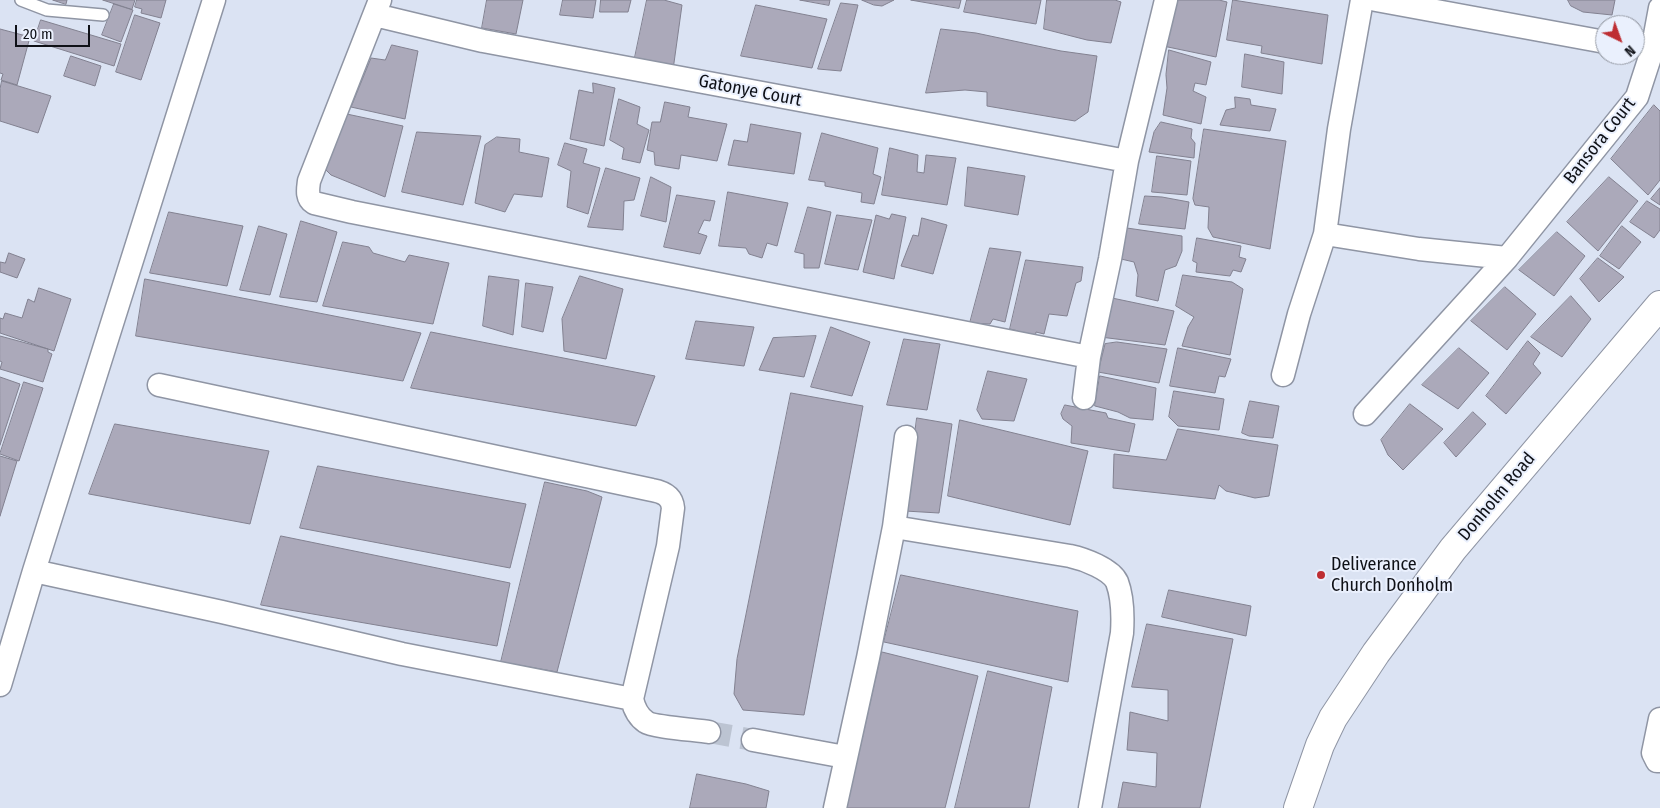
<!DOCTYPE html>
<style>
body{margin:0}
#map{position:relative;width:1660px;height:808px;overflow:hidden;background:#dbe3f3;font-family:"Fira Sans Condensed",sans-serif}
canvas{display:block}
.north{position:absolute;left:1595px;top:15px;width:50px;height:50px;box-sizing:border-box;background:#eaf0fd;border:1px solid #9297a1;border-radius:50%;rotate:138deg;font-size:14px;font-weight:700;line-height:20px;text-align:center;color:#0f1117}
.north::after{content:'';display:block;margin:auto;width:18px;height:22px;background:#be2e33;clip-path:polygon(50% 0,100% 100%,50% 72%,0 100%)}
.scale{position:absolute;left:15px;top:25px;width:75px;height:22px;box-sizing:border-box;border:2px solid #0f1117;border-top:0;padding-left:6px;font-size:15px;line-height:18px;white-space:nowrap;color:#0f1117;-webkit-text-stroke:4px #eaf0fd;paint-order:stroke}
</style>
<div id="map">
<canvas width="1660" height="808"></canvas>
<div class="north">N</div>
<div class="scale">20 m</div>
</div>
<script>
const ctx = document.querySelector('canvas').getContext('2d');
ctx.lineJoin = 'round';
function fill(path, color) { ctx.fillStyle = color; ctx.fill(path, 'evenodd'); }
function trace(path, color, width, dash) { ctx.strokeStyle = color; ctx.lineWidth = width; ctx.lineCap = dash ? 'butt' : 'round'; ctx.setLineDash(dash || []); ctx.stroke(path); }
function drawText(font, color, halo, rows, align = 'center') {
  ctx.font = font + ' "Fira Sans Condensed",sans-serif'; ctx.lineWidth = 4; ctx.setLineDash([]); ctx.textBaseline = 'middle'; ctx.strokeStyle = halo; ctx.fillStyle = color; for (const [text, x, y, turn = 0] of rows) {
    ctx.save(); ctx.translate(x, y); ctx.rotate((+turn || 0) * Math.PI / 180); ctx.textAlign = isNaN(turn) ? turn : align; if (halo) ctx.strokeText(text, 0, 0); ctx.fillText(text, 0, 0); ctx.restore();
  }
}
const building = new Path2D(`
 M53,0H67L66,4Z
 M103,0H135L132,9Z
 M137,0H166L161,18L141,13L142,9L135,7Z
 M487,0H523L516,34L482,28Z
 M563,0H596L593,18L560,15Z
 M601,0H631L628,12H600Z
 M647,0H664L682,5L673,70L634,62Z
 M800,0H830L829,5Z
 M862,0H894L882,6L874,5Z
 M911,0H961L959,8Z
 M967,0H1041L1036,24L964,12Z
 M1047,0H1115L1121,2L1111,43L1087,40L1044,29Z
 M1174,0H1219L1227,2L1216,57L1163,46Z
 M1233,0L1328,15L1322,64L1261,53L1262,46L1227,40Z
 M1568,0H1615L1612,15L1583,12L1571,6Z
 M841,3L858,5L841,71L818,69Z
 M114,4L133,10L121,42L102,35Z
 M756,5L827,19L812,68L741,56Z
 M135,15L160,23L141,80L116,72Z
 M41,20L121,44L114,66L34,41Z
 M0,29L30,37L17,85L1,80L3,74L0,73Z
 M941,29L976,33L1061,51L1097,56L1088,112L1075,121L987,106V92L965,90L926,93Z
 M392,45L418,51L405,119L351,107L371,58L385,60Z
 M1169,50L1211,62L1206,85L1195,83L1193,91L1206,97L1201,124L1163,115L1167,88L1166,75Z
 M1245,54L1284,62L1282,94L1242,87Z
 M71,56L101,66L95,86L64,76Z
 M2,81L51,96L38,133L0,121V89Z
 M593,83L615,88L604,146L570,139L579,90L593,93Z
 M1235,97L1250,99L1251,105L1276,109L1270,131L1220,125L1226,110L1235,108Z
 M619,99L640,107L637,124L649,130L640,163L622,159L624,148L610,140Z
 M665,102L690,107L688,117L727,124L717,161L681,155L679,169L655,165L654,152L647,150L652,122H660Z
 M1654,105L1660,111V180L1648,195L1611,159Z
 M342,113L403,126L385,197L331,175L323,167Z
 M1161,122L1192,129L1191,138L1195,143L1194,158L1149,152L1154,132Z
 M751,124L801,133L794,174L728,165L734,140L747,142Z
 M1204,129L1286,141L1270,249L1213,237L1208,228L1209,207L1195,205L1193,199Z
 M417,132L481,136L463,205L402,192Z
 M822,133L878,148L873,174L881,177L874,204L861,202L862,193L825,186V182L809,180Z
 M497,137L520,139L519,152L549,158L542,197L514,194L505,212L475,203L485,145Z
 M565,143L587,149L583,163L600,168L588,214L567,207L571,171L558,165Z
 M890,148L918,155L917,172L924,173L926,155L956,158L947,205L882,195Z
 M1157,156L1191,161L1187,195L1152,192Z
 M968,167L1025,176L1018,215L965,206Z
 M606,168L640,178L634,200L624,201L623,230L588,227Z
 M651,177L671,187L666,222L641,216Z
 M1609,177L1638,201L1598,251L1567,222Z
 M1660,188V205L1651,199Z
 M728,192L788,203L777,246L767,243L762,258L749,254L746,248L719,246Z
 M677,195L715,201L710,221L704,220L698,233L707,236L700,254L664,247Z
 M1145,196L1162,197L1189,202L1185,229L1139,224Z
 M1647,201L1660,209V230L1654,238L1630,222Z
 M808,207L831,212L819,268H804V254L795,252Z
 M169,212L243,226L227,286L150,273Z
 M892,214L906,217L894,279L863,272L876,215L889,219Z
 M837,215L872,220L858,270L825,264Z
 M922,218L947,225L933,274L901,266L913,235L918,236Z
 M301,221L337,232L317,302L280,297Z
 M259,226L287,234L270,295L240,290Z
 M1622,226L1641,242L1619,269L1600,256Z
 M1120,227L1182,236V251L1176,266L1165,270L1158,301L1136,296L1138,275L1134,262L1121,259Z
 M1557,232L1585,256L1554,296L1519,270Z
 M1197,238L1241,246L1239,257L1246,259L1241,272L1233,270L1230,276L1196,272L1197,263L1193,261Z
 M343,242L369,247L373,253L405,262L409,255L449,263L433,324L323,306Z
 M990,248L1021,252L1005,322L993,319L990,324L970,323Z
 M9,253L25,259L17,278L0,272V262L5,263Z
 M1598,258L1624,277L1599,302L1580,279Z
 M1026,260L1083,267L1081,281L1076,283L1067,316L1049,314L1044,334L1036,332L1035,339L1018,337V331L1010,329Z
 M1183,275L1232,282L1243,289L1230,355L1182,346L1188,327L1194,317L1176,306Z
 M489,276L519,280L513,335L483,326Z
 M580,276L623,289L606,359L564,351L562,319Z
 M145,279L421,333L403,381L136,336Z
 M526,283L553,287L543,332L522,327Z
 M1505,287L1536,314L1507,350L1471,321Z
 M39,288L71,299L54,351L0,333V318L3,319L5,313L22,318L28,299L34,302Z
 M1571,296L1591,319L1562,357L1531,337Z
 M1112,298L1174,311L1165,345L1100,337Z
 M696,321L754,327L744,366L686,359Z
 M831,327L870,342L852,396L811,387Z
 M431,332L655,376L636,426L411,388Z
 M0,336L48,349V352L52,354L43,382L0,369L2,362L0,361Z
 M816,336L804,377L759,370L773,338Z
 M904,339L940,344L927,410L887,405Z
 M1528,341L1540,353L1533,364L1541,373L1506,414L1486,396Z
 M1117,342L1167,349L1159,383L1098,372L1105,344Z
 M1178,348L1231,359L1225,377L1219,376L1215,393L1170,386Z
 M1459,348L1489,373L1458,409L1422,385Z
 M988,371L1027,379L1014,421L982,419L977,410Z
 M1100,376L1156,388L1153,420L1130,418L1118,412L1095,406Z
 M0,377L20,384L0,445Z
 M24,382L43,388L19,461L0,454Z
 M1174,391L1224,399L1219,430L1178,426L1169,417Z
 M791,393L863,406L804,715L743,710L734,694L737,659Z
 M1250,401L1279,406L1273,438L1249,436L1242,433Z
 M1410,404L1443,429L1403,470L1388,455L1381,440Z
 M1065,405L1106,413L1108,418L1135,424L1129,452L1071,443L1072,426L1063,419L1061,414Z
 M1473,412L1486,424L1456,457L1444,443Z
 M917,418L952,424L939,513L905,511Z
 M960,420L1088,451L1070,525L948,496Z
 M115,424L269,451L250,524L89,494Z
 M1178,429L1278,445L1269,496L1255,498L1226,491L1219,485L1215,499L1113,488L1114,454L1166,460Z
 M0,456L17,461L0,516Z
 M318,466L526,504L510,568L300,528Z
 M545,482L587,491L602,497L557,672L501,662Z
 M281,536L510,583L497,646L261,605Z
 M901,575L1078,611L1068,682L884,642Z
 M1169,590L1251,606L1246,636L1162,617Z
 M1147,624L1233,639L1200,808H1118L1123,782L1156,787L1157,753L1127,750L1130,712L1168,721V690L1132,687Z
 M882,652L978,676L945,808H847Z
 M988,671L1052,687L1029,808H955Z
 M697,774L746,784L769,791L766,808H690Z`);
fill(building, '#aba9ba');
trace(building, '#828190', 1);
trace(new Path2D(`
 M709,732L753,740`), '#bcc4d2', 22, [22, 11]);
const service = new Path2D(`
 M21,0L47,10L103,15`);
const minor = new Path2D(`
 M380,0L309,181C308,189 306,198 314,203L352,212L1089,357
 M1376,0L1605,42
 M375,15L483,41L1127,161
 M1325,234L1419,249L1507,258
 M1283,375L1299,314L1325,234L1339,129L1362,0
 M159,385L652,490C663,492 672,496 673,508L668,546L632,699C634,708 637,716 646,722C653,727 698,730 709,732
 M1084,398L1089,357L1110,259L1127,161L1166,0
 M1365,414L1507,258L1637,97L1652,51L1660,8
 M894,527L1070,556C1084,559 1111,569 1117,582C1123,598 1123,617 1122,633L1090,808
 M34,571L222,612L402,654L632,699
 M0,685L34,571L214,0
 M1660,719L1653,753L1657,761H1660
 M753,740L845,757
 M835,808L868,658L894,527L906,437`);
const secondary = new Path2D(`
 M1298,808L1320,745L1333,718L1376,653L1453,549L1660,305`);
trace(service, '#8f95a4', 14);
trace(minor, '#8f95a4', 25);
trace(secondary, '#8f95a4', 30);
trace(service, '#fff', 11);
trace(minor, '#fff', 22);
trace(secondary, '#fff', 28);
for (const [x, y, r, color] of [
 [1321,575,5,"#be2e33"]
]) { const dot = new Path2D(); dot.arc(x, y, r, 0, 2 * Math.PI); ctx.fillStyle = color; ctx.fill(dot); trace(dot, '#eaf0fd', 2); }
drawText('18px', '#0f1117', '#eaf0fd', [
 ["Gatonye Court",750,91,11],
 ["Bansora Court",1600,141,-52],
 ["Donholm Road",1497,497,-50]
]);
drawText('18px', '#0f1117', '#eaf0fd', [
 ["Deliverance",1331,565],
 ["Church Donholm",1331,586]
], 'left');
</script>
